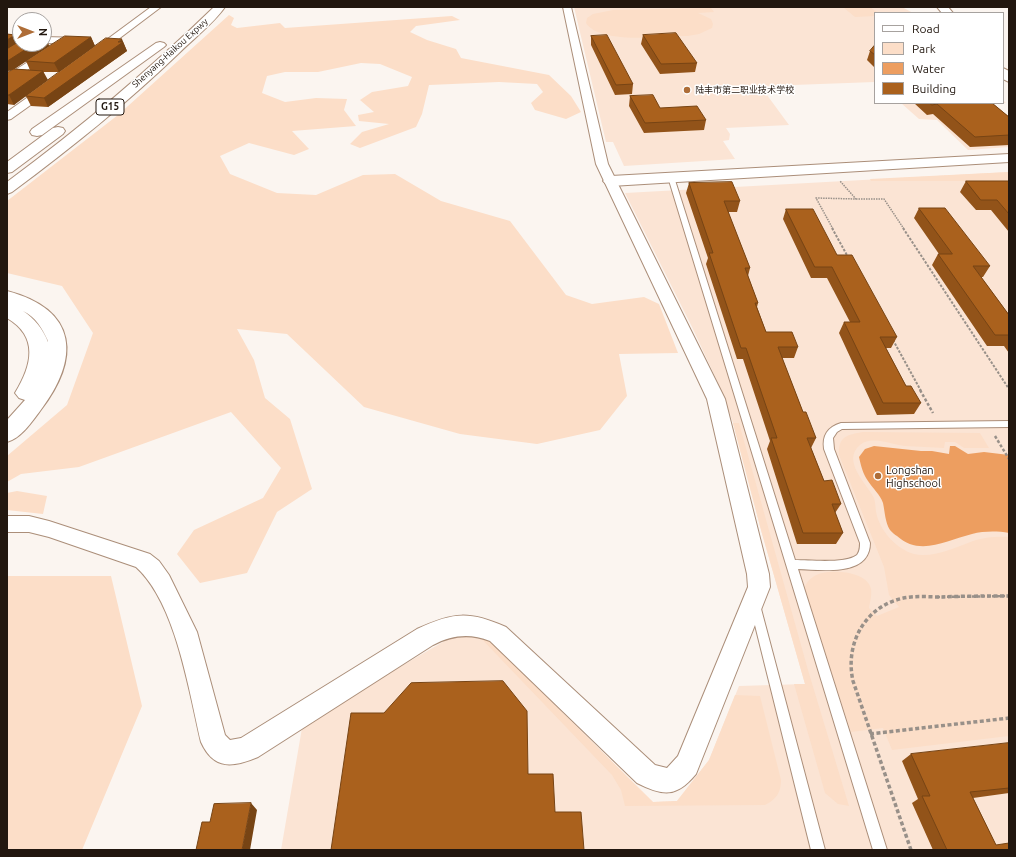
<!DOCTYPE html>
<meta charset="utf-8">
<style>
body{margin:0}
#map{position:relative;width:1016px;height:857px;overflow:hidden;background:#fbf5f0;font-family:Ubuntu,sans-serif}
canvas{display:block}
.frame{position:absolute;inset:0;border:8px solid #22170f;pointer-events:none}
.legend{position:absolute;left:874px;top:12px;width:130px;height:92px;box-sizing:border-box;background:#fff;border:1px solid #a7a29f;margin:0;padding:5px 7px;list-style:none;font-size:12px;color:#22170f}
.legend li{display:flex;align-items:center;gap:8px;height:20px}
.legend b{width:20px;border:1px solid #a7a29f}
.north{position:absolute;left:12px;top:12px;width:40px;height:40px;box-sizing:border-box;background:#fff;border:1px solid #a7a29f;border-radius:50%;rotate:90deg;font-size:11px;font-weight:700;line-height:16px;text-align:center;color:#22170f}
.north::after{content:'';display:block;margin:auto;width:14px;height:18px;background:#ae6d37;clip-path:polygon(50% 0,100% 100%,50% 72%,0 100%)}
</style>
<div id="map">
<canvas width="1016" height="857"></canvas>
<div class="frame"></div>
<ul class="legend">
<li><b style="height:5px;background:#fff"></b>Road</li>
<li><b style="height:11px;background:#fcdec8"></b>Park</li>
<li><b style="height:11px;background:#ed9e60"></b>Water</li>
<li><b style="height:11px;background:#aa611d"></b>Building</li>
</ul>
<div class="north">N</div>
</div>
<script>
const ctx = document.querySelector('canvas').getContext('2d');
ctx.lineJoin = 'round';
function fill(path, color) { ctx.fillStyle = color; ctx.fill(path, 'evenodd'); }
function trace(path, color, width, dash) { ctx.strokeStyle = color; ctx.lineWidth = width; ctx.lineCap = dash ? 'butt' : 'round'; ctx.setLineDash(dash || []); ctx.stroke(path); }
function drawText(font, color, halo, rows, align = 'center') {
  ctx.font = font + ' Ubuntu,"Noto Sans SC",sans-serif'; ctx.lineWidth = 3; ctx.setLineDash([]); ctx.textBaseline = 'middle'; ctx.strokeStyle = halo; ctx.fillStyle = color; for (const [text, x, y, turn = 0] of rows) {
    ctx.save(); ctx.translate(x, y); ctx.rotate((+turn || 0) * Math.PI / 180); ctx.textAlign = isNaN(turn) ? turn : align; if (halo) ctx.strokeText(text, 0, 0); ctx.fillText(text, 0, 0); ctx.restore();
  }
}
fill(new Path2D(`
 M574,7H902L913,13H875V82L793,85L767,95L789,125L726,128L730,134L729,140L723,141L735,159L624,166L613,142H606Z
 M1003,100L1006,103L984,104L1009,126V147L968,150L937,120L919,119L901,103H1003Z
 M1009,172V850H281L302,728L374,682L460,632L489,640L653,802L677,801L709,760L739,686L805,684L761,530L733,423L718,383L692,327L625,193Z`), '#fbe4d4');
fill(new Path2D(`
 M843,7H870L878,13H875V16L855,17Z
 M711,8L714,12L698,13L711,19L713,24L712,28L699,34L688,36C665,36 600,45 586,23L587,18L593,14L613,10Z
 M229,15L234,18L231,25L237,28L280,23L285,28L452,16L460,20L416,26L410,32L427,40L456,49L461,58L549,75L571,96L581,112L566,119L535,110L531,103L543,92L537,84L499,82L429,85L422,114L416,127L360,148L350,144L362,132L389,124L359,121L358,115L374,112L360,100L372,92L408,86L412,77L380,64L361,63L318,72H285L267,76L262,93L285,102L316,98L347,99L344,110L356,126L292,131L309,149L294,155L249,143L220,156L230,174L277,193L316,195L363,175L395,174L441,201L510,221L566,295L592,304L644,297L659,304L678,353L619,354L627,396L600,430L537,444L460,434L364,407L287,334L237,329L254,360L265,398L290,419L312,489L277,512L247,573L200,583L177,554L194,530L263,498L281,468L231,412L79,467L21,474L7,482V456L67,405L93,333L62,286L7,273V201L118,115Z
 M1009,172V181H871L870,179Z
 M733,423H739L808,670L849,806L838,804L825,793L794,684H805L761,530Z
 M863,432L980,433L989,448H964L955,442H945L944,448C931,447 918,447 905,446C892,445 872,435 860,445C841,461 867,484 874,498C876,504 875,510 877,516C882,533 897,549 914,554C932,559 959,546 976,540C986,537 998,536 1009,537V736L892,750L883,728L851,732L804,589C806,584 808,580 813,577C824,568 864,570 870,586C873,592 870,601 869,608L877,616L899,607L889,595L884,567L839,455C838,436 847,435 863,432Z
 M17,491L47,496L43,514L7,510V493Z
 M7,576H111L142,706L82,850H7Z
 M475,632L489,640L653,802L677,801L709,760L735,695L760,696L781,780C781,792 777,799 765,805L625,806L621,790L612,775Z`), '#fcdec8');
fill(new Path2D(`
 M874,446L921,451H932L949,454L950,446H955L968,454L984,452L1009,455V533C997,531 984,531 972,534C947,540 920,557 897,536C895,535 892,532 890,530C885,522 885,512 883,503C880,494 873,489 868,481C863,474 861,466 859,457L865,449Z`), '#ed9e60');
const service = new Path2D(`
 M671,175L674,177L795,560C809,560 846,564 857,555C860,551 860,547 860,543L824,449C822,435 828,427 841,423L1009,421V427L842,429L837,432L833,438L834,449L870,543C870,577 821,570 798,569L887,850H873L668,177Z
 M755,600L759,601L760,605L825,850H811L750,605L751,601Z`);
const minor = new Path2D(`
 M151,7H161L96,56H90L88,54L90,52Z
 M563,7H571L608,164L725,399L769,574L770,587L696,774C676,798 663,796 637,783L490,641C470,633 452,635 433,645L258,757C234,767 214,771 201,742C189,691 176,603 136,567L49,537L29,532H7V516H29L49,521L150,554L159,561L169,575L197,632L225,735L230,740L241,738L417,629C454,612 469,611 506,627L655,765L667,768L678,756L748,587L747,574L707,399L596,164Z
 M7,35L20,36V42L7,41Z
 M44,37L83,38L88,41L83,44L44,43Z
 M49,49L52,50L54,52L52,54L7,83V75Z
 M49,84L54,87L53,89L11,119L7,120V112L45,85Z`);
const tertiary = new Path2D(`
 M937,7H948L953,13H942Z
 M1003,68L1009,71V82L1003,79Z
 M1009,154V162L611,186L606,184L603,181L606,178L611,176Z`);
const motorway = new Path2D(`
 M214,7H225C213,24 193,39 178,54C126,104 70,149 12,192L7,194V182C80,128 149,70 214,7Z
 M160,42L164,43L166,45L164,47L42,135L37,136L32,135L30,132L32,129L156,43Z
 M58,127L63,128L65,131L63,134L12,172L7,173V162L53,128Z
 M7,291C79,310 80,359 40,411C31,423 21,438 7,442V420L25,400L19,398L15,393C32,365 39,337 7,318ZM23,311C36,317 42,328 48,341V342C43,329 34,318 23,311Z`);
trace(service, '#ab8e79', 2);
trace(minor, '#ab8e79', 2);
trace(tertiary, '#ab8e79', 2);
trace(motorway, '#ab8e79', 2);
trace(new Path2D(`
 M856,199H884L904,229
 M833,229L816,198L856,199L840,181`), '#989089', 1.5, [1.5, 1]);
trace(new Path2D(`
 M832,228L848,257
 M903,228L1009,389
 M893,340L921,391`), '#989089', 2, [2.5, 1.5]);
trace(new Path2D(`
 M920,390L933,413
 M995,436L1009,459
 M937,597L1009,596`), '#989089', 2.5, [3, 2]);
trace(new Path2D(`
 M870,734L1009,718
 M911,850L853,681C844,641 868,601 911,597C921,596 932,597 942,597C964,596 987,596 1009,596`), '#989089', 3.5, [4, 2.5]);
fill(service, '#fff');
fill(minor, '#fff');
fill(tertiary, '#fff');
fill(motorway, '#fff');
fill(new Path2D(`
 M7,34L15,35L18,42L46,37L49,46L14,69L30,70L26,61L91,37L95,46L59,72H44L14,105L7,104V73L13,70L7,71Z
 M643,35L697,63L695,72L660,74L641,44Z
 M591,36L633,84L632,94L615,95L591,45Z
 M123,42L127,51L48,107L31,106L26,96Z
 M875,45V68L867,60L870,51Z
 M630,96L660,108L706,120L704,130L644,133L629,106Z
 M914,103H992L1009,117V145L970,147L933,114L927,115Z
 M966,181H1009V232L991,210H976L960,192Z
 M689,183L740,201L737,212H728L750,268L748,276L758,303L757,307L766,332L798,347L794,358H782L803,412L816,438L811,448L824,481L841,504L835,513L843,533L836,544H797L767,449L770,441L743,359H737L706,264L708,258L686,193Z
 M919,208L990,266L983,277H981L1009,315V353L1004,346H987L932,265L938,254H939L914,218Z
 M786,209L837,255L897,337L891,348H886L906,386L921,403L914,414L877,415L839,333L844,322H850L827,278H811L783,219Z
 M1009,743V794V793L973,798L996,845L1009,850H933L912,803L918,799L902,761L911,754Z`), '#925319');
fill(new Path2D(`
 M15,35L19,44L7,51V40Z
 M46,37L49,46L13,70L7,71V61L34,44H44V38Z
 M91,37L95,46L59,72L54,63Z
 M122,39L127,51L48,107L44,98Z
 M43,71L48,80L14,105L9,95Z
 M251,803L257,810L250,850H242Z`), '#774414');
const building = new Path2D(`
 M676,33L697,63L661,64L643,35Z
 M7,34L15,35L7,40Z
 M607,35L633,84L616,85L591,36Z
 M65,36L91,37L54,63L26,61Z
 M106,38L122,39L118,42H123L44,98L26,96Z
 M20,41V44H34L9,60L7,61V49Z
 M875,45V55L870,51Z
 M14,69L43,71L9,95H7V73Z
 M653,95L660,108L697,106L706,120L645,123L630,96Z
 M930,103H992L1009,117V135L975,137L937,104L932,105Z
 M966,181H1009V214L997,200H981Z
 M732,182L740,201H724L750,268H745L758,303H755L766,332H792L798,347H778L803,412H806L816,438H807L824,481L832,480L841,504H832L843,533H803L771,438H777L746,348H741L709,253H713L689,183Z
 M919,208H945L990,266H973L1009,315V335H995L938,254H952Z
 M786,209H813L837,255H852L897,337H880L906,386H911L921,403H883L844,322H860L832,267H815Z
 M503,681L527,711L528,774H553L555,812H581L584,850H331L351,713H384L411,683Z
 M1009,743V788L970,792L996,845L1009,843V850H947L922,796H930L911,754Z
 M251,803L242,850H196L202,822H210L214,804Z`);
fill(building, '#aa611d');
trace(building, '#774414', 1);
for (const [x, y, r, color] of [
 [687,90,4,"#ae6d37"],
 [878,476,4,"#ae6d37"]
]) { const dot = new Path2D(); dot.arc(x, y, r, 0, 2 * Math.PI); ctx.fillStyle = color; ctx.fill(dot); trace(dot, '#fff', 1.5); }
drawText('9px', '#22170f', '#fff', [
 ["Shenyang-Haikou Expwy",170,53,-42]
]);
drawText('9px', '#22170f', '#fff', [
 ["陆丰市第二职业技术学校",695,90]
], 'left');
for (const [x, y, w] of [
 [110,107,28]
]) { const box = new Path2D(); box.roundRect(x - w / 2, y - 8, w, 16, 3); ctx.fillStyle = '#fff'; ctx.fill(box); trace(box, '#22170f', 1); }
drawText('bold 10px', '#22170f', null, [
 ["G15",110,107]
]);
drawText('11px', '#22170f', '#fff', [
 ["Longshan",886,470],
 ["Highschool",886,483]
], 'left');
</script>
